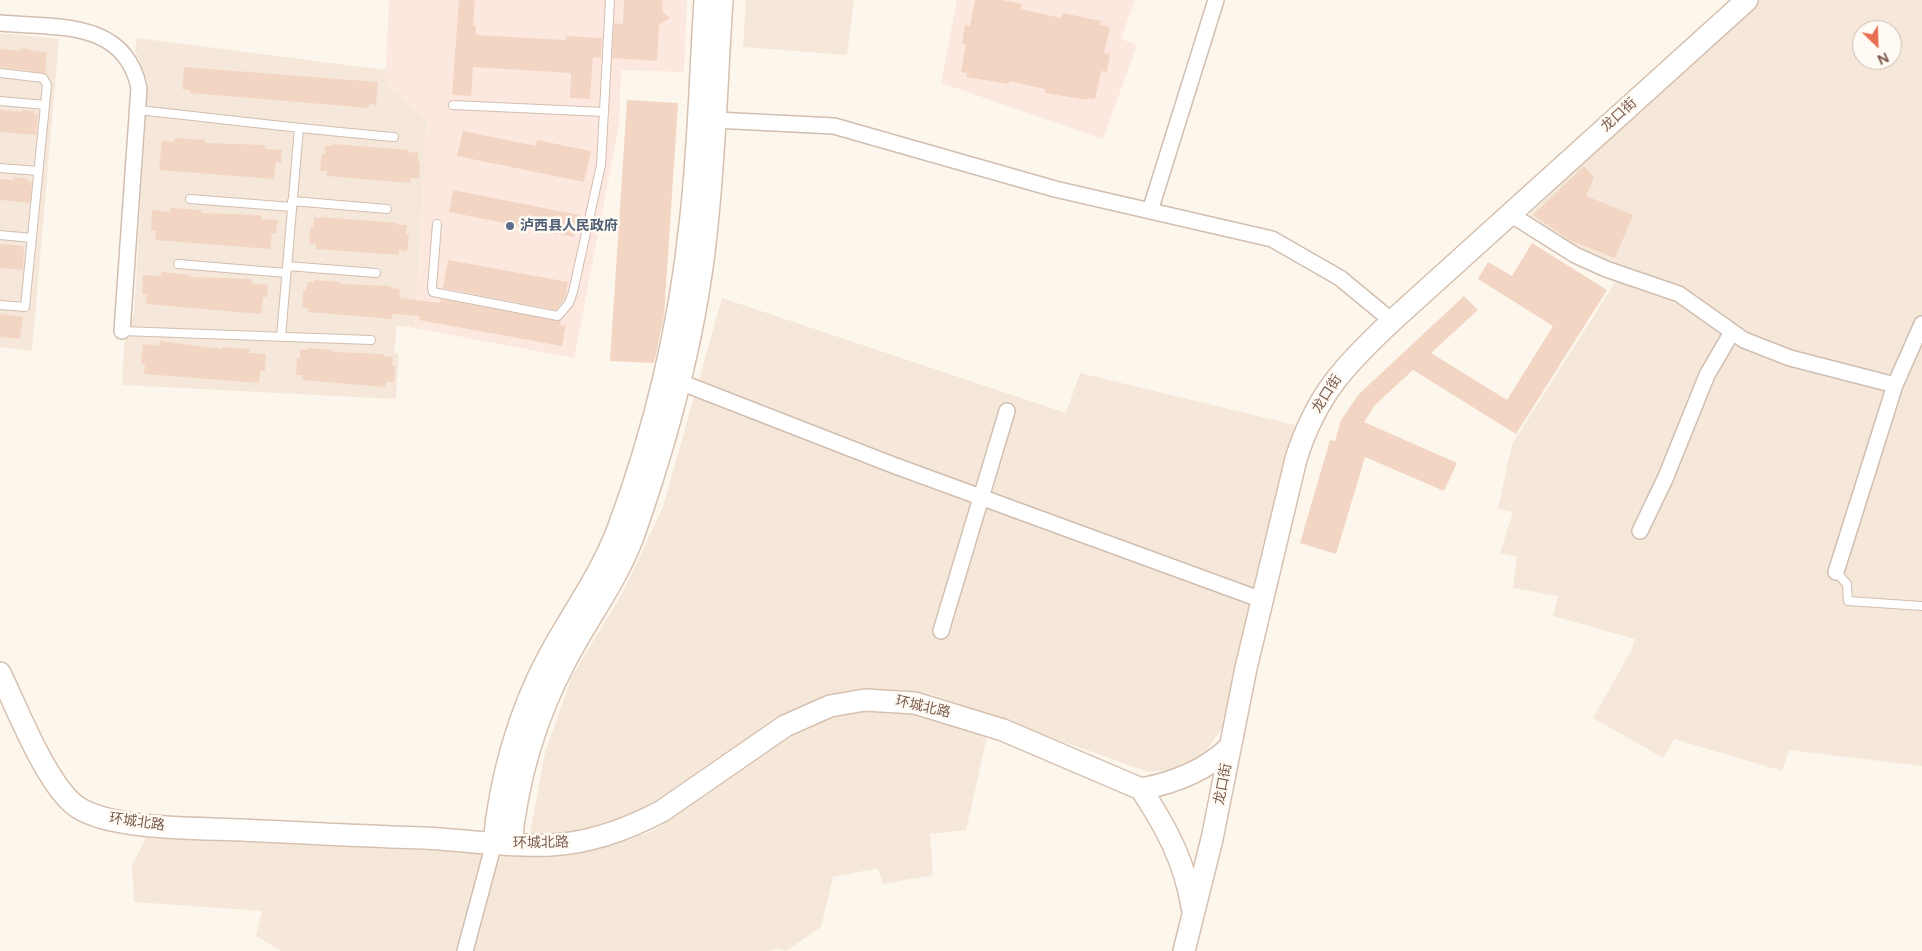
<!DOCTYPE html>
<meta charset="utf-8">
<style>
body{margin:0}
#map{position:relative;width:1922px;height:951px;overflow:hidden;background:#fdf6ec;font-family:Figtree,sans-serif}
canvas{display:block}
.north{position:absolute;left:1852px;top:20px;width:50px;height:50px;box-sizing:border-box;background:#fffaf3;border:1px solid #cabbb1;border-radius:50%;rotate:156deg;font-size:14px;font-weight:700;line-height:20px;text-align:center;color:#7a5c4d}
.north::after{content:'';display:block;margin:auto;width:18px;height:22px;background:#e76f51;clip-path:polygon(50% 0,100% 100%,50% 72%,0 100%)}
</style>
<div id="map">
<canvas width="1922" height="951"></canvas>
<div class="north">N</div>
</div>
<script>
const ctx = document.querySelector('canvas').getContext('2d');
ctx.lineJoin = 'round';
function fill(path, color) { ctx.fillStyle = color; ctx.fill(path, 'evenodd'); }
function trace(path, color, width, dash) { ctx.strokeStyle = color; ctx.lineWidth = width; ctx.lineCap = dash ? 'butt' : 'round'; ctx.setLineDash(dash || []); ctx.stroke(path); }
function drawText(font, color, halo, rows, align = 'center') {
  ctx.font = font + ' Figtree,"Noto Sans SC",sans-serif'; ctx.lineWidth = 5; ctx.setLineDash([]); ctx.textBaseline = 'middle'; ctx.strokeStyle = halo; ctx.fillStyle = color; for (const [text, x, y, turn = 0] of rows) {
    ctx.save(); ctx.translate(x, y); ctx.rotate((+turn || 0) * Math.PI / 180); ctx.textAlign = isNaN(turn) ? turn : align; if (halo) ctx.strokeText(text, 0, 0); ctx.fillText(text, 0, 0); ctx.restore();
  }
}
fill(new Path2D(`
 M746,0H854L847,55L743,47Z
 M1760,0H1922V766L1789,750L1782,771L1674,739L1663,758L1593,718L1630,653L1635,639L1553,616L1558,596L1513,588L1517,557L1500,553L1513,512L1498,509L1512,444L1616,281L1519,225L1614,131ZM1862,30H1892V60H1862Z
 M0,33L59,39L32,351L0,347Z
 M137,38L386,70L385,83L427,120L415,328L397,325L394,353L399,354L396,399L122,385L124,344L134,314L148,82L135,50Z
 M722,298L1066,413L1080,373L1295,425L1225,724L1203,755L1171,770L1148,772L927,693L871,691L622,823L576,832L530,834L545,753L572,676L623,592L663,507Z
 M855,710L903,711L988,732L966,830L930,834L933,875L883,884L878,868L833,877L821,927L786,951L778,949L768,951H282L256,936L262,911L134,902L132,865L146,838L527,855L602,848L653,831L760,753L828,718Z`), '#f5e8da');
fill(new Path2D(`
 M389,0H687L684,72L621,70L619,125L574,358L415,328L427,121L385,83Z
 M957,0H1135L1121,39L1137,45L1103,139L941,83Z`), '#fde8e0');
fill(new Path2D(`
 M459,0H475L473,25L476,26V35L566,40V36L602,38L601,58L593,57L590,99L570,98L571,73L473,67L471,96L452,95Z
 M624,0H663L662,11L670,18L659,25L657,61L612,58L614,23L623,24Z
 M975,0H1001L1022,4L1021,9L1061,18L1063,13L1101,21L1100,25L1110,27L1104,53L1110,54L1107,72L1101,71L1095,99L1088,98L1087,100L1045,93V89L1009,81V84L966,77L967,73L961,72L966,44L962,43L965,25L970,26Z
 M21,48L47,53L45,73L0,67V49L20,51Z
 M184,67L378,82L376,105L369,104V108L190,93V90L182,89Z
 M627,100L678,103L664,316L654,363L610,361Z
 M0,110L22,112V110L35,111L34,114H38L36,135L0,132Z
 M463,131L536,146L537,140L591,151L584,182L457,156Z
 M175,138L205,140V143L265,145V149L282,150L281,163L276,162L274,179L159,170L162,141L174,142Z
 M333,144L409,150V152L418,153V162H420L419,179L411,178L410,183L327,176V171H320L322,154H325V146H332Z
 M1584,166L1594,177L1586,196L1633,215L1615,258L1571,241L1533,215Z
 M14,177L29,179L28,181L32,182L30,203L0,200V179L14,180Z
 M453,190L579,215L574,237L449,212Z
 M171,208L201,210V213L261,215V219L278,220L276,233H272L270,249L155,240L156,231L151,230L152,210L170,212Z
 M321,217L398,223V225H407L406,234H409L407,251L399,250V255L316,249V244L309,243L311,226L313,227L314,218H321Z
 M1532,243L1607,290L1516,434L1413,370L1375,405L1364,422L1457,463L1444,491L1365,457L1336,554L1300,543L1330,440L1335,441L1341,420L1359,394L1464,296L1478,310L1431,353L1507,400L1553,326L1478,279L1488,262L1512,276Z
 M0,244L24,246L23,270L0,268Z
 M448,260L568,282L565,298L556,310L443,288Z
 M161,272L191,275V277L252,279L251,283L268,285L267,297H263L261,314L146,304L147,295L142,294L143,275L161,276Z
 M314,280L340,282V284L391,286V288L400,289L399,298L440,303L441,299L561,321L560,325L566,326L562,346L419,320L420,316L392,314V319L308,312L309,308L302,307L303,290H306L307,282H314Z
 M0,314L23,317L20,339L0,337Z
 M160,341L222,349V347L250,349L249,353L266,354L265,371H260L259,383L144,374L145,364H141L143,344L159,346Z
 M307,348L333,350V352L384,354V356L393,357L392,365L395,366L394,382H386L385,387L302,380L303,375H296L297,358H300V349L307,350Z`), '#f3d5c3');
const lane = new Path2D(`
 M0,73L43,78L47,85L25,307L0,305
 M0,101L45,105
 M453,105L604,112
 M138,110C223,119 308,130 394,137
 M0,168L38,171
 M190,199L292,207
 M292,201L387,209
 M437,224L432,287L433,292L558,316L569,303L573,292L601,165L610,0
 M0,235L32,238
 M178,264L286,273
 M287,266L376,273
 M122,331L371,340
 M281,337L299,128
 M1836,572L1847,584L1848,601L1922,606`);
const street = new Path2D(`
 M0,23C55,28 125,19 139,88L122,331
 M715,120L834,126L1055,189L1272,239L1340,278L1392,321
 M1150,211L1216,0
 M1510,214L1575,255L1606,269L1679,294L1744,340L1790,358L1895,385
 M680,382L893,465L1262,600
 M1640,531L1665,479L1707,375L1732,332
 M1836,572L1895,385L1922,324
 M941,631L1007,411
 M465,951L494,843`);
const secondary = new Path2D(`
 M0,673C17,708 48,789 79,808C114,830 200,828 242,830C303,833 363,836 423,838C466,840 509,847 551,845C591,843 628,829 662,811L785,726L830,706L865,700L915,703L1003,730L1141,789
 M1141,789C1166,827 1185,862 1192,907
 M1141,789C1174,783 1205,771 1230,747
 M494,843C500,778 519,711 550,654C573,612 601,574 618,529C654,432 679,329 690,225C699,150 700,75 705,0
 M511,844C517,781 535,719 565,662C587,619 617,581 634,534C669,434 697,331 707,225C715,150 717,75 722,0
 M1184,951L1212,839L1246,668L1296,459C1316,395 1345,365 1392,321L1747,0`);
trace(lane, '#d1beb0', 10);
trace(street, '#d1beb0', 18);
trace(secondary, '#d6c0b0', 24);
trace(lane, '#fff', 8);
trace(street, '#fff', 15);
trace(secondary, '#fff', 21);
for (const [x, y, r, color] of [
 [510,226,5,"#5c6f8a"]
]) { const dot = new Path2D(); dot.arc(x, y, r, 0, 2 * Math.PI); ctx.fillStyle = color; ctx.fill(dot); trace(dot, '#fffaf3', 2); }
drawText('14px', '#7a5c4d', '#fffaf3', [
 ["龙口街",1619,115,-42],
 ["龙口街",1327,394,-57],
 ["环城北路",923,707,13],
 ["龙口街",1223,784,-79],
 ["环城北路",137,822,8],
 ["环城北路",541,843,-1]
]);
drawText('bold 14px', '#4e5e75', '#fffaf3', [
 ["泸西县人民政府",520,226]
], 'left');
</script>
